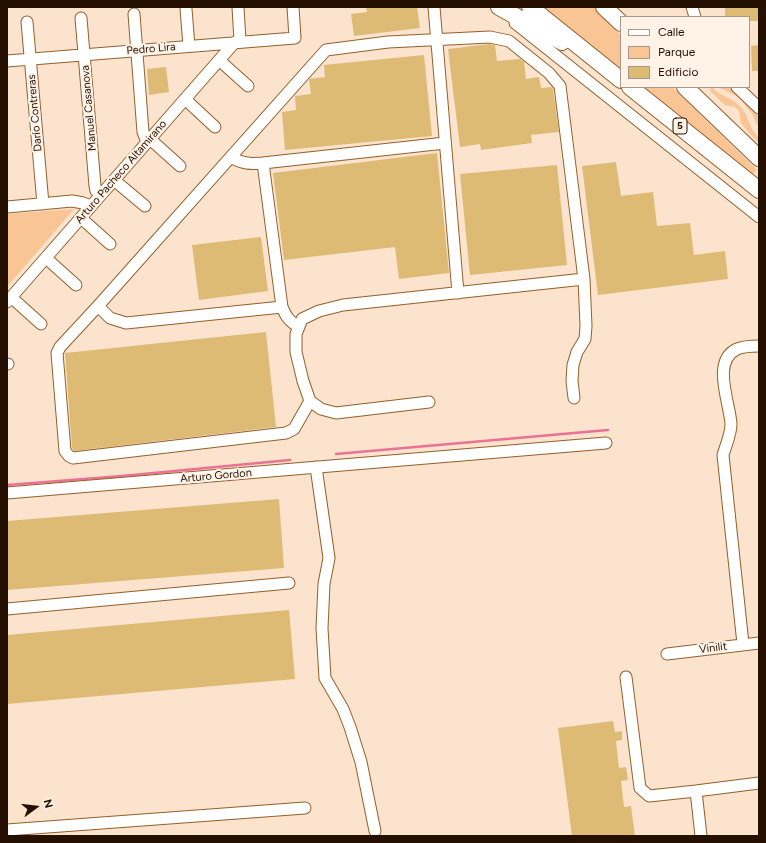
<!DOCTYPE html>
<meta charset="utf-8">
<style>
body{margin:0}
#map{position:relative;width:766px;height:843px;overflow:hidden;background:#fbe3ce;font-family:Figtree,sans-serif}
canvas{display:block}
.frame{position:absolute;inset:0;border:8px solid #251000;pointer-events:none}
.legend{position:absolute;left:620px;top:16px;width:130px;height:72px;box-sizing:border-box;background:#fff3e8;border:1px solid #a8988b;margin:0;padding:5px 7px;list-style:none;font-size:12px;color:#251000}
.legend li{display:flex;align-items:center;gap:8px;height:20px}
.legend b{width:20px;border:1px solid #a8988b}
.north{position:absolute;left:16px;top:787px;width:40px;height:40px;-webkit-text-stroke:3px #fff3e8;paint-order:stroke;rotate:75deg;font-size:11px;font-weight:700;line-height:16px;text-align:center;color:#251000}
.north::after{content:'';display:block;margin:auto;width:14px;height:18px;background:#251000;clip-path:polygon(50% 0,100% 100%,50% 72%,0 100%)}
</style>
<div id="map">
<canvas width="766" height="843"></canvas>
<div class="frame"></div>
<ul class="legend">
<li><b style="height:5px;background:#fff"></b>Calle</li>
<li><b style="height:11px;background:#f9c595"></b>Parque</li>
<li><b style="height:11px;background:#debb75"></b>Edificio</li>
</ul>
<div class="north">N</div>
</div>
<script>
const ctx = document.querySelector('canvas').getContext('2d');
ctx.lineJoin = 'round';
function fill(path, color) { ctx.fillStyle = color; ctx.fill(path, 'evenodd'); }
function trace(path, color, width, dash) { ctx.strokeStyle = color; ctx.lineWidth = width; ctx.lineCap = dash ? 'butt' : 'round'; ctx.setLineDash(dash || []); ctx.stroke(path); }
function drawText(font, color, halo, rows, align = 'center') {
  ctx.font = font + ' Figtree,sans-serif'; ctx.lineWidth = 4; ctx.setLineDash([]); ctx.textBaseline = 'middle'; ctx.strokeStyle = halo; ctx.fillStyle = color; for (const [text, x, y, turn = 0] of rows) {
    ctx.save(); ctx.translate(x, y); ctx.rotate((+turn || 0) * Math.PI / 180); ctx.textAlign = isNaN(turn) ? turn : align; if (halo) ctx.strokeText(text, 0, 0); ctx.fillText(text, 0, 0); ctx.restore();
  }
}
fill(new Path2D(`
 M541,7H594L621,35V70Z
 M642,87H672L757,170L751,176Z
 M710,87H712C720,97 732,97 741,107C749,116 749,130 759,137V143L751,135L741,123L739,111L735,107L725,105L711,92Z
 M718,87H733L759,111V129L752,114L741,100L736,96Z
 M74,209L7,287V214Z`), '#f9c595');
trace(new Path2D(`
 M336,454L608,430
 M7,485L122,476L290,460`), '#ea7294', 2.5);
fill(new Path2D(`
 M366,7H417L420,28L354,36L351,14L367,12Z
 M725,7H759V21H749V17H725Z
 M490,44L495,45L497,61L520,59L524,62L526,79L539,77L541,88L552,87L553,89L559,132L531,135L532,143L481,150L480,144L460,147L448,49Z
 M759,45V71H752L751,46Z
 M424,55L432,136L285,150L282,112L296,110L295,96L311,94L309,79L325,77L324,65Z
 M166,67L169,92L149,95L147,69Z
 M437,153L449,273L399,279L395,247L284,260L273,173Z
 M616,162L621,196L653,192L657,226L690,223L694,255L725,251L728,279L598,295L582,166Z
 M557,165L567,265L470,275L460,174Z
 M261,237L268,291L199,300L192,245Z
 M266,332L276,427L74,451L72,448L65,353Z
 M279,499L284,568L7,590V521Z
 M289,610L295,679L7,704V635Z
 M613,721L615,732L622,731V740L616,741L619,768L626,767L628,780L621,781L624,807L631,806L635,836H572L558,728Z`), '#debb75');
const minor = new Path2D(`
 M238,7L240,41
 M434,7L458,293
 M692,7L695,17
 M186,9L189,46
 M134,14L143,132L147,142
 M81,18L95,186L96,191L101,195
 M27,22L43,204
 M515,23L759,217
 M219,60L248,86
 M7,61L295,38L293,7
 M737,87L759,108
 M185,99L215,127
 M150,139L180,166
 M231,157C242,164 251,164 263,163L445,143
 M263,163L282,307C286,317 290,322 299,327
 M114,180L145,206
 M7,207L72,201L83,203L91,206
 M81,218L110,244
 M46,258L76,285
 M11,297L41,324
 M7,302L235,42
 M98,306L110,318L126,323L282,307
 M7,364H8
 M310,401L294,429L286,433L73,458L69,456L65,451L57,353L60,347L98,306L326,50L388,42L490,37L509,41L549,73L560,86L584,279L586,326L585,339L577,352L573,365L572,381L574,398
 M429,402L336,413L321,409L310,401L303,381L296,352V334L302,319L319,311L343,305L584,279
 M316,467L329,558L324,584L322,628L325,678L343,709L350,727L361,762L375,831
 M7,493L606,443
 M7,609L289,583
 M743,644L723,455C726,445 731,434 731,424C730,403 711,361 737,349C744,346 752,346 759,346
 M667,654L759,643
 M626,677L640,788L649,796L696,791
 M7,830L305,808
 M701,836L696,791L759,783`);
const highway = new Path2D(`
 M499,7L562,42
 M530,7L621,80
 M604,7L621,23
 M630,87L759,190
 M685,87L759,158`);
trace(minor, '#945f29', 13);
trace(highway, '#945f29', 18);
trace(minor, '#fff', 11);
trace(highway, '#fff', 16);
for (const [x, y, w] of [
 [680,126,14]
]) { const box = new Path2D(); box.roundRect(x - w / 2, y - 8, w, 16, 3); ctx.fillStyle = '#fff3e8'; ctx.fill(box); trace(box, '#251000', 1); }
drawText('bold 10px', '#251000', null, [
 ["5",680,126]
]);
drawText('11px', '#251000', '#fff3e8', [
 ["Pedro Lira",151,49,-5],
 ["Manuel Casanova",89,108,-95],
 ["Darío Contreras",35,113,-95],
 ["Arturo Pacheco Altamirano",121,172,-49],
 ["Arturo Gordon",216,476,-5],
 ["Vinilit",713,648,-7]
]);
</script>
